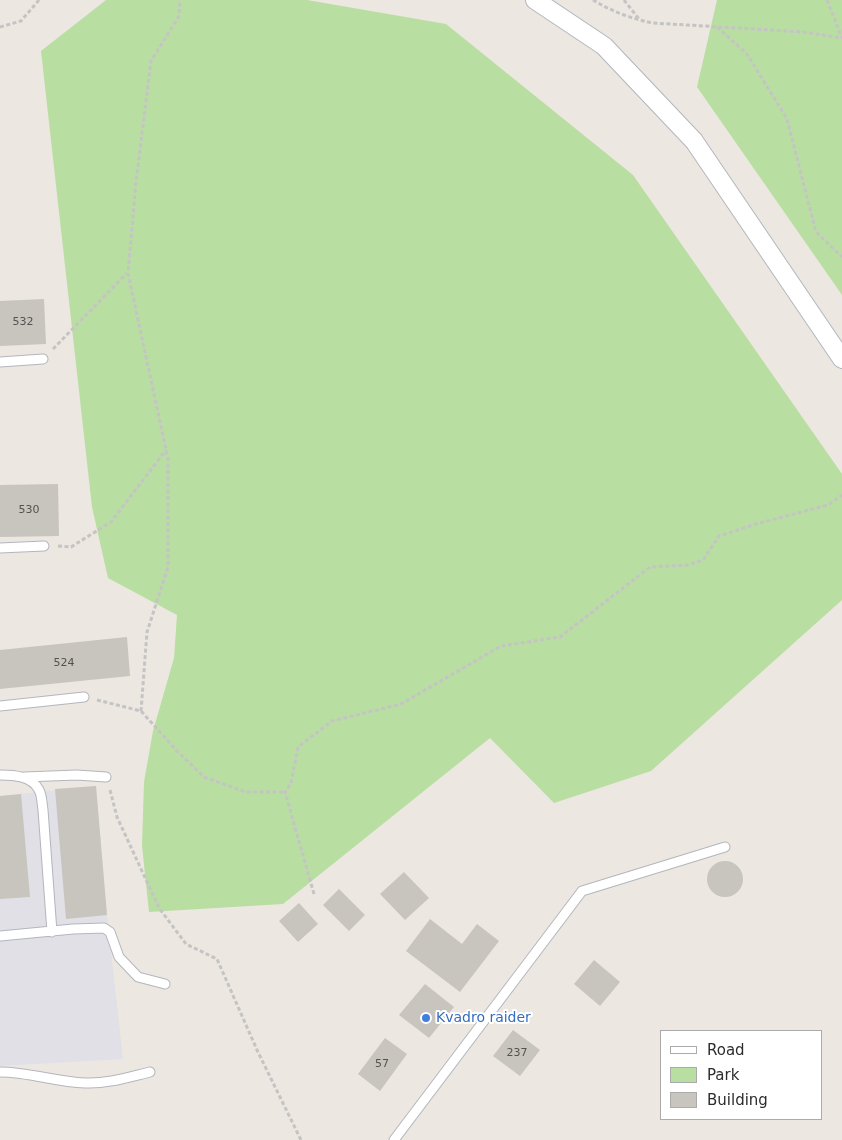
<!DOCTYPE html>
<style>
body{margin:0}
#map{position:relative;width:842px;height:1140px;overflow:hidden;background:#ece7e0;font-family:"DejaVu Sans",sans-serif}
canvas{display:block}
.legend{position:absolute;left:660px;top:1030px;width:162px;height:90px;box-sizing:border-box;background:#fff;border:1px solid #ababab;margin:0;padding:6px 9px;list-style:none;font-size:15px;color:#2c2c2c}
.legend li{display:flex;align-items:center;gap:10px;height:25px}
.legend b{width:25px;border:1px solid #ababab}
</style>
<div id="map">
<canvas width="842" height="1140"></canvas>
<ul class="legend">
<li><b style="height:6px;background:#fff"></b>Road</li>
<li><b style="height:14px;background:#b9dea2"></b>Park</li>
<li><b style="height:14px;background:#c8c5be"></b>Building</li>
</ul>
</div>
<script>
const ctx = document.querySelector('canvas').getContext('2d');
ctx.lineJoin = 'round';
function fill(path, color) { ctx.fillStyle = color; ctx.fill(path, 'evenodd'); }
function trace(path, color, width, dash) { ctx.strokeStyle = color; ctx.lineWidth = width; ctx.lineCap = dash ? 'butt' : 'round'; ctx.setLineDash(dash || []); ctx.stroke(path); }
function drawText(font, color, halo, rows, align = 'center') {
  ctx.font = font + ' "DejaVu Sans",sans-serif'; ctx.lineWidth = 4; ctx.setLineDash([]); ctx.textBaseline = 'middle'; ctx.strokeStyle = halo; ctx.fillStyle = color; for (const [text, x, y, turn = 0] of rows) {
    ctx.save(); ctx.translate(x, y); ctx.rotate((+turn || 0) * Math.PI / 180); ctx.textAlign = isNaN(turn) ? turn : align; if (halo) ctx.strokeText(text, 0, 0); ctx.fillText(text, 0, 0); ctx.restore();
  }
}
fill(new Path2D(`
 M96,786L107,915L123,1059L0,1066V796Z`), '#e1e0e6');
fill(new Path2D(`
 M106,0H307L446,24L633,175L842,474V600L651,771L554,803L490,738L283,904L149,912L142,846L144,782L153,731L174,658L177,615L108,578L92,507L41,51Z
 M717,0H842V295L697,87Z`), '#b9dea2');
fill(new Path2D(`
 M44,299L46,344L0,346V301Z
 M58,484L59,536L0,537V485Z
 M127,637L130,676L0,689V650Z
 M96,786L107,915L66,919L55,789Z
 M21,794L30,897L0,899V796Z
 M707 879a18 18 0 1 1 36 0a18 18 0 1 1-36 0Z
 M404,872L429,898L405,920L380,894Z
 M339,889L365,915L349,931L323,905Z
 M299,903L318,924L298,942L279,921Z
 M430,919L462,944L477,924L499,941L460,992L406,951Z
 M594,960L620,982L600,1006L574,984Z
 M425,984L454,1007L429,1038L399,1015Z
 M513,1030L540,1050L520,1076L493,1056Z
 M385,1038L407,1054L380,1091L358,1074Z`), '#c8c5be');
const lane = new Path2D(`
 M0,362L43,359
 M0,548L44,546
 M0,706L84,697
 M0,775C14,775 32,776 39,790C42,795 42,804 43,810L52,932
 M24,777L77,775L106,777
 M0,936L73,929L104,928L110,932L119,957L138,977L165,984
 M0,1072C29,1072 56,1082 85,1083C107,1084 129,1077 150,1072
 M394,1140L582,891L725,847`);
const street = new Path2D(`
 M535,0L604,46L694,141L842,359`);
trace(lane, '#b3b6be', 11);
trace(street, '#b3b6be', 20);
trace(new Path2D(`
 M593,0C611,11 632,19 653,23L804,32L842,38
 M624,0L639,19
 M827,0L842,38
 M0,27L21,21L39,0
 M717,27L747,54L787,119L816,232L842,257
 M53,349L127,273
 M58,546L71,547L111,522L166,450
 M97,700L141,711L177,751L204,777L246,792H285
 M141,711L147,632L168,567V459L128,273L136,182L151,61L179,16L180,0
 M110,790L117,817L159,908L186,944L217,959L257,1050L301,1140
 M314,894L285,792L291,783L298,747L332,721L401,704L501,646L560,637L650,567L688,565L703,560L719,536L756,524L828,505L842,495`), '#c4c4c4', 3, [4, 2.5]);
trace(lane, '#fff', 9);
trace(street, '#fff', 18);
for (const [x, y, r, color] of [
 [426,1018,5,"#3f7fe0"]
]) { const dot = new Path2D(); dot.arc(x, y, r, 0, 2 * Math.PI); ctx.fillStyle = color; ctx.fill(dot); trace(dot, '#fff', 2); }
drawText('11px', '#535250', null, [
 ["532",23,322],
 ["530",29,510],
 ["524",64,663],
 ["237",517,1053],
 ["57",382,1064]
]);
drawText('14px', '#366cbe', '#fff', [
 ["Kvadro raider",436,1018]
], 'left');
</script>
